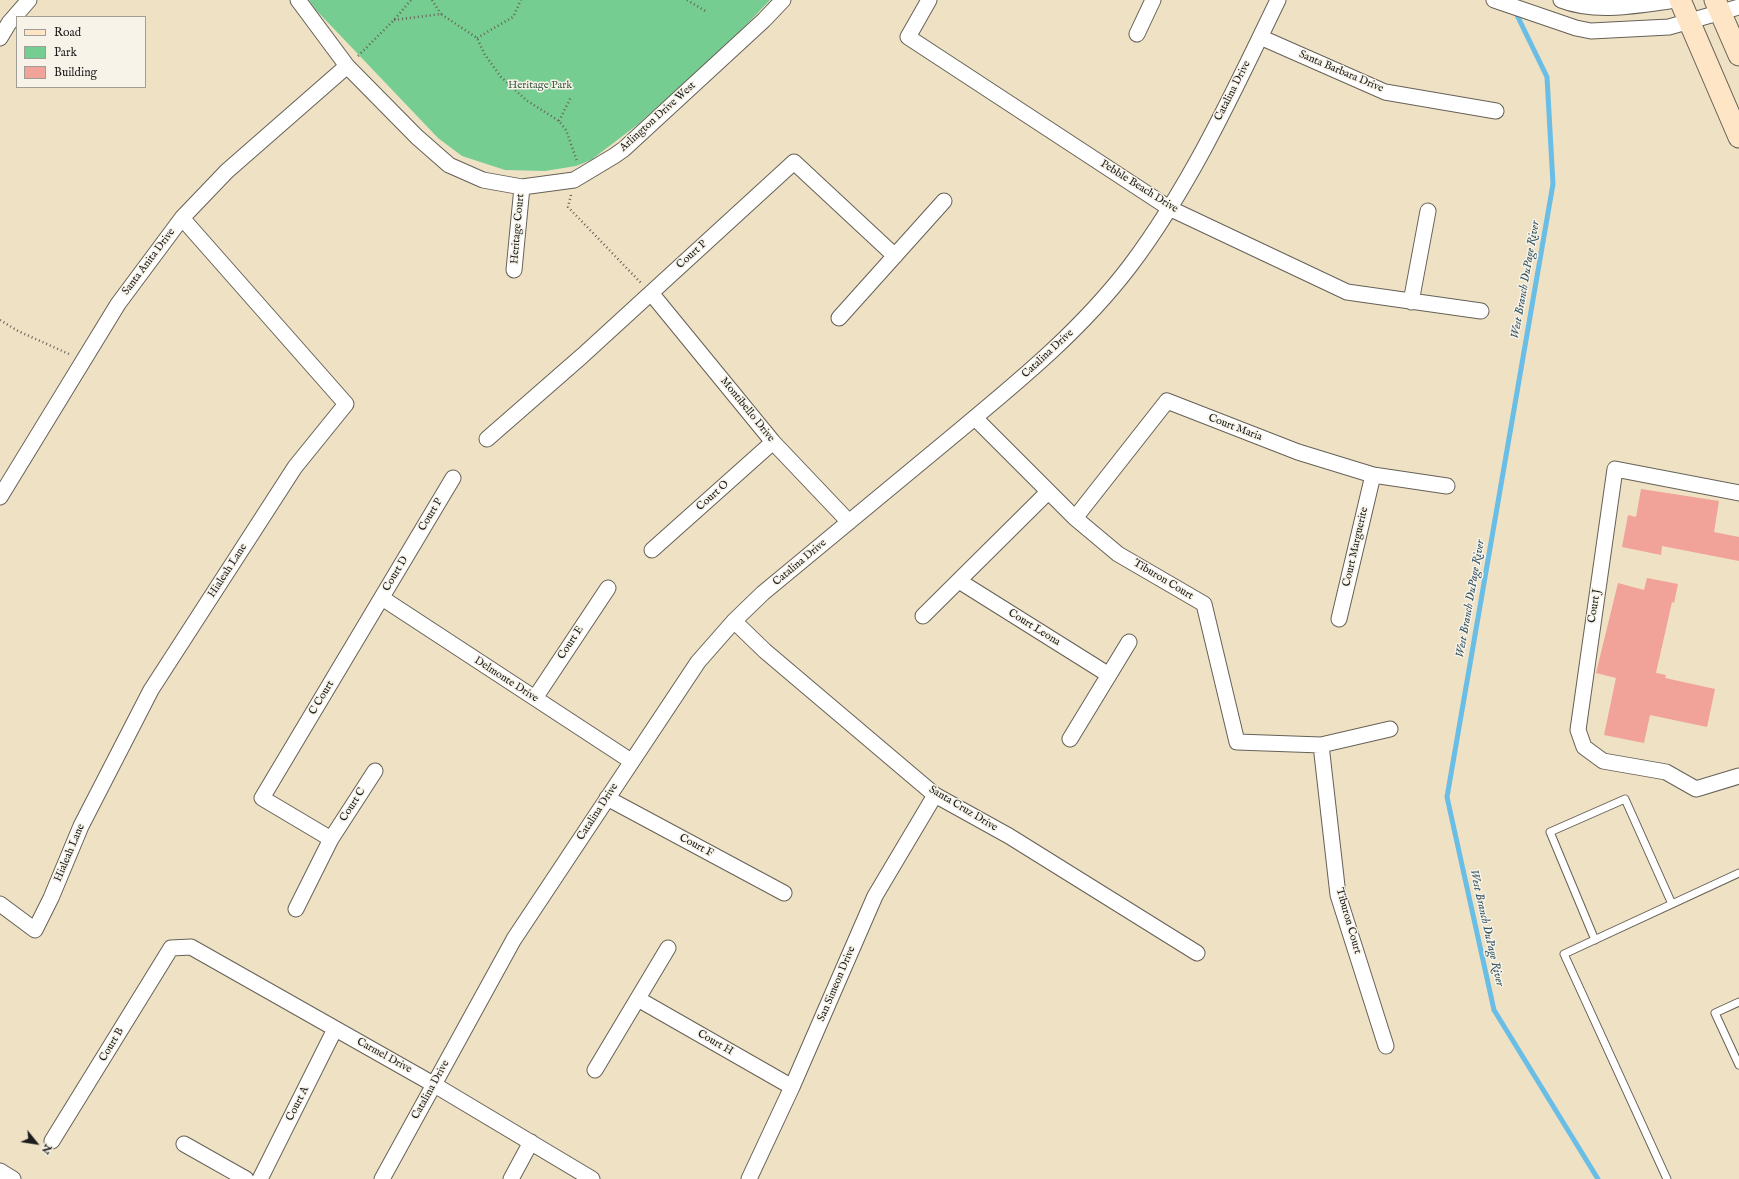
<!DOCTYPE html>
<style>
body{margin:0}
#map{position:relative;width:1739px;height:1179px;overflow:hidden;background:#efe1c4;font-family:"IM FELL English",serif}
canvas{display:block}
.legend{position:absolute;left:16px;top:16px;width:130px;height:72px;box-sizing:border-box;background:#f7f3e8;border:1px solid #9f9d96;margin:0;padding:5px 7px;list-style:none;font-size:12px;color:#1c1c1c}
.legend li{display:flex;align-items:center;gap:8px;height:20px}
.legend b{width:20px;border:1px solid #9f9d96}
.north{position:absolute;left:16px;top:1123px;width:40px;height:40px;-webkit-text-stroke:3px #f7f3e8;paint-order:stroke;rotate:120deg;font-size:11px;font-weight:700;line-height:16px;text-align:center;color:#1c1c1c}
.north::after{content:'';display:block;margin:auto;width:14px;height:18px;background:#1c1c1c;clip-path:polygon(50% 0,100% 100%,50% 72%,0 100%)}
</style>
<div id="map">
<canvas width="1739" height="1179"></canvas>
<ul class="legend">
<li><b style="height:5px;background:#fde5c5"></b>Road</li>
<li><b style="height:11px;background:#75cd92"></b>Park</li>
<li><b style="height:11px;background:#f1a299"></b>Building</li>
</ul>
<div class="north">N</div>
</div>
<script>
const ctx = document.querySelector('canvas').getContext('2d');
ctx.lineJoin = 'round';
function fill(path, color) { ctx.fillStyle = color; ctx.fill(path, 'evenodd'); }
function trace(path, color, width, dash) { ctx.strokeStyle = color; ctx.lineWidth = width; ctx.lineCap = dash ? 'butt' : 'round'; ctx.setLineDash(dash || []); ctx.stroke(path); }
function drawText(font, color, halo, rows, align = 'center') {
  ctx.font = font + ' "IM FELL English",serif'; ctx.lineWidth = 3; ctx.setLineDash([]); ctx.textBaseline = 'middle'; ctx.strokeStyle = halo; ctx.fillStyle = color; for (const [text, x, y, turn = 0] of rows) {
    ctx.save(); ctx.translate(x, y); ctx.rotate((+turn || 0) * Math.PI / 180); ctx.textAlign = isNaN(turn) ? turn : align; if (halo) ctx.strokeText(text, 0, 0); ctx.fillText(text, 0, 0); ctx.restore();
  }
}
fill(new Path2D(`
 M309,0H770L727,45L637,125L591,160L576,166L545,171L505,170L462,156L438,138L316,10Z`), '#75cd92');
trace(new Path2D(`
 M1515,11L1547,77L1553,184L1447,797L1494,1010L1598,1179`), '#6abee6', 5);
fill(new Path2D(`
 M1641,489L1719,501L1714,532L1739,537V561L1662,546L1661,555L1622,547L1628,515L1636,517Z
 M1647,578L1678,584L1674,603L1672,602L1656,673L1666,675L1665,678L1715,689L1707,727L1650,715L1644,743L1604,735L1616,678L1596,673L1618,583L1644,590Z`), '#f1a299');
const service = new Path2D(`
 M1595,940L1550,832L1625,799L1672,904
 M1739,1002L1715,1013L1739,1065
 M1667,1179L1564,954L1739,873`);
const minor = new Path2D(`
 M298,0L347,66L417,137L449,165L483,180L522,187L574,180L614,156L624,149L764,20L783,0
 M929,0L908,37L1169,208L1347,292L1481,311
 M1494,0L1576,28L1591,31L1669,27L1739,7
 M1561,0C1597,14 1639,5 1676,0
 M1137,34L1153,0
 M1260,37L1385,92L1496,111
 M0,38L9,23L29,0
 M514,270L522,187
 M651,293L773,442L849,522
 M1411,302L1428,211
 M839,318L944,201
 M975,418L1075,518L1118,554L1204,604L1237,742L1321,745L1390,729
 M487,439L582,356L794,162L895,256
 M1739,493L1615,469L1578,730L1584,747L1603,761L1666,772L1696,789L1739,776
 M0,497L118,304L182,218L227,171L347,66
 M1075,518L1167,401L1298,452L1373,475L1447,486
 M652,550L773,442
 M959,581L1109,675
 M382,598L631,761
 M923,616L1048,492
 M1339,619L1373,475
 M734,621L765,651L935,795L1009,836L1197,953
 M535,698L608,588
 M1070,739L1129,642
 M1321,745L1338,895L1386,1046
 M607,798L784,893
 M331,839L262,798L453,478
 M0,904L35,930L51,898L81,826L151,690L295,467L346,404L182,218
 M296,909L331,839L375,771
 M638,999L792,1087
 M595,1070L668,948
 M52,1141L171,948L191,947L433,1084L592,1179
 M184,1144L246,1179
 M0,1171L13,1179
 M260,1179L335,1029
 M382,1179L514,939L698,662L734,621L763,593C825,542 886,491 948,440C1013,386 1079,333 1130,266C1191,185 1234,91 1278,0
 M511,1179L531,1142
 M749,1179L792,1087L875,896L935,795`);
const secondary = new Path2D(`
 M1680,0L1739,137
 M1715,0L1739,55`);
trace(service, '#666157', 9);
trace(minor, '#666157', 17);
trace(secondary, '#666157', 23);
trace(new Path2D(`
 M432,0L441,14
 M687,0L707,12
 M394,20L441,14L477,38L485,55L501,77L526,100L559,121L566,130L577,161
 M477,38L513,17L521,0
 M358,56L394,20L411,0
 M559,121L571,97
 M571,195L568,207L641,283
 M0,320L18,331L69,354`), '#666157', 2.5, [1, 3]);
trace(service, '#fff', 7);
trace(minor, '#fff', 15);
trace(secondary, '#fde5c5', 21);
drawText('11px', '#1c1c1c', '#f7f3e8', [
 ["Santa Barbara Drive",1341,72,23],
 ["Catalina Drive",1233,91,-63],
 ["Arlington Drive West",658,117,-42],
 ["Pebble Beach Drive",1139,187,32],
 ["Heritage Court",518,229,-85],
 ["Court P",692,255,-42],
 ["Santa Anita Drive",149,262,-53],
 ["Catalina Drive",1048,354,-43],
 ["Montibello Drive",747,410,51],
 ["Court Maria",1235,428,21],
 ["Court O",713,496,-42],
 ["Court P",431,515,-59],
 ["Court Marguerite",1356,547,-77],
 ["Catalina Drive",800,563,-40],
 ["Hialeah Lane",228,571,-57],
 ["Court D",396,574,-59],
 ["Tiburon Court",1163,580,31],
 ["Court J",1595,606,-81],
 ["Court Leona",1034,628,32],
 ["Court E",571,643,-57],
 ["Delmonte Drive",506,680,33],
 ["C Court",322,698,-59],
 ["Court C",353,805,-57],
 ["Santa Cruz Drive",963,809,31],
 ["Catalina Drive",598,812,-57],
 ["Court F",696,846,28],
 ["Hialeah Lane",70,853,-67],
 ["Tiburon Court",1348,921,74],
 ["San Simeon Drive",837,984,-67],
 ["Court H",715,1043,30],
 ["Court B",112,1045,-59],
 ["Carmel Drive",384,1056,29],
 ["Catalina Drive",431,1090,-61],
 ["Court A",298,1104,-63]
]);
drawText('11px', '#3b5a45', '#f7f3e8', [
 ["Heritage Park",540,86]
]);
drawText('italic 12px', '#375563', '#f7f3e8', [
 ["West Branch DuPage River",1526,280,-80],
 ["West Branch DuPage River",1471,599,-80],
 ["West Branch DuPage River",1486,928,77]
]);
</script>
